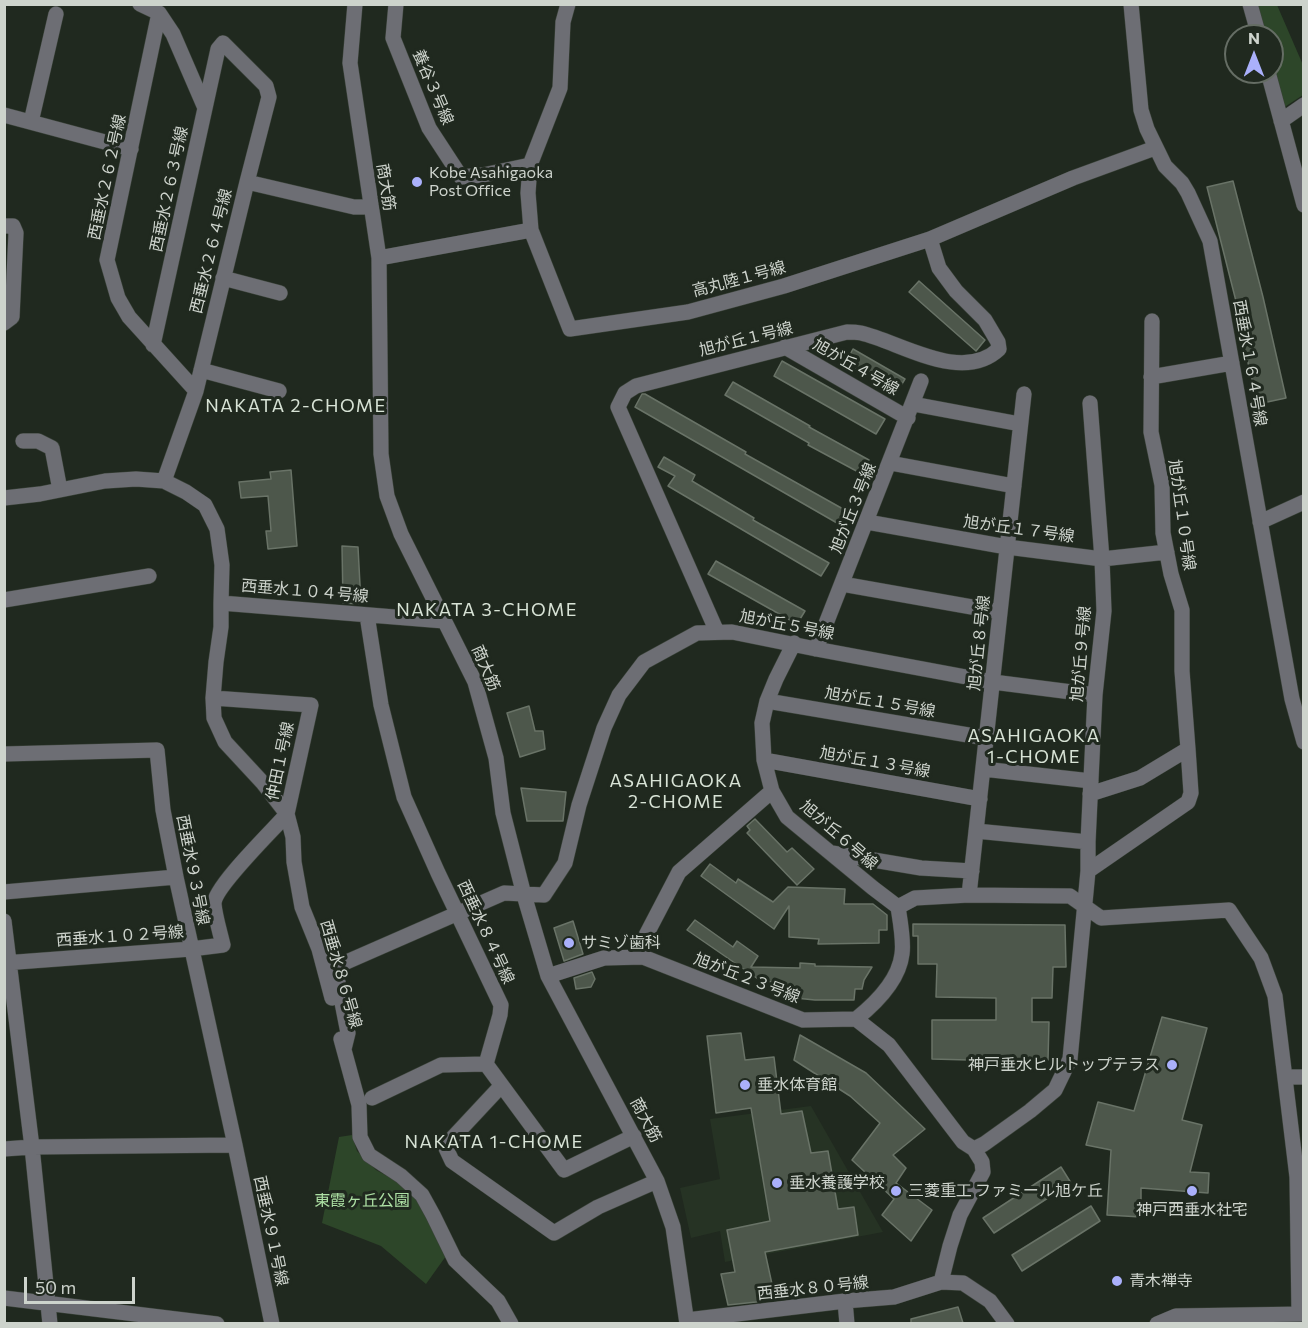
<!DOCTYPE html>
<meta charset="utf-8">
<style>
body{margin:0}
#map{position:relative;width:1308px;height:1328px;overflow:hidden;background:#20291f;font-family:Commissioner,sans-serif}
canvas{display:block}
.frame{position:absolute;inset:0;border:6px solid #cdd3cc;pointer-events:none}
.north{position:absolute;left:1224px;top:24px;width:60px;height:60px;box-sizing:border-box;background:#20291f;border:2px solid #656d64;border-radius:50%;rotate:0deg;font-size:16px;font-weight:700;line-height:24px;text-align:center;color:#cdd3cc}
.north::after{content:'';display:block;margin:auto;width:21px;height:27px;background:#aab0fb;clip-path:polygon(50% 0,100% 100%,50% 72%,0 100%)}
.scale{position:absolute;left:24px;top:1277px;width:111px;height:27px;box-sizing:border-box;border:3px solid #cdd3cc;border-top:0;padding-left:8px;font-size:18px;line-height:21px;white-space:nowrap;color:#cdd3cc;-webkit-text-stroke:4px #20291f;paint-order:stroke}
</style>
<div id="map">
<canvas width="1308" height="1328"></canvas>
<div class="frame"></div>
<div class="north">N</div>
<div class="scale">50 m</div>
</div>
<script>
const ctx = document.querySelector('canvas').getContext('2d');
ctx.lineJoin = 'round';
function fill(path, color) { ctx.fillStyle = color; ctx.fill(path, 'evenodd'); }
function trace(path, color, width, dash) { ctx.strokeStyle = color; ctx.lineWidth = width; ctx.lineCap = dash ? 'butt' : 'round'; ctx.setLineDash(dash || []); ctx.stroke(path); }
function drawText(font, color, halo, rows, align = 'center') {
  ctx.font = font + ' Commissioner,"Noto Sans JP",sans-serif'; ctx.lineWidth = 6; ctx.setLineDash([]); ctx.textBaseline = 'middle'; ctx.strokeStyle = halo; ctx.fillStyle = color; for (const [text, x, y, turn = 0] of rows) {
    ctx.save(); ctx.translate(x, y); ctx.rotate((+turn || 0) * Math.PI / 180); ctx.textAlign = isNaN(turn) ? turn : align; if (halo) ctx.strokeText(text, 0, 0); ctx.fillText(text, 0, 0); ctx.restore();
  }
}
fill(new Path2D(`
 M811,1106L883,1232L725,1262L720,1231L691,1238L680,1188L720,1179L710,1119Z`), '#263324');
fill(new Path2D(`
 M1257,5H1277L1303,65V95L1283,108L1272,64V36H1265Z
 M352,1135L357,1151L376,1170L411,1189L446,1256L426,1284L381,1246L322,1223L339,1137Z`), '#2d4629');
const building = new Path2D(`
 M1233,181L1263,297L1286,398L1258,404L1235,309H1238L1207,187Z
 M919,281L985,340L976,351L909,292Z
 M853,349L905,379L897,392L846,362Z
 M782,361L885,419L876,434L774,376Z
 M733,382L810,426L809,427L869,460L862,474L808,445L809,443L725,395Z
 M642,394H645L746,452L745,454L852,514L844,527L635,407Z
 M664,457L695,475L692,481L754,518L753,520L829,563L821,576L668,486L675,476L658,467Z
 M291,470L297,546L268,549L266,531H271L268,496L241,498L239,482L271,479L270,472Z
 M342,546L358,547L361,604L343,603Z
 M716,561L805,611L797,624L708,574Z
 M529,706L535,731H543L545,749L520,757L507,713Z
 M521,788L566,792L563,821H527Z
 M755,819L787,852L792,848L814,869L797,885L747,833L750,830L747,826Z
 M710,864L736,883L738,879L773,902L788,887L845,889L844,904H873L887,915V930H879V943L818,944L819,939L789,937V906L774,929L701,876Z
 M695,920L733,947L737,941L758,956L751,967L800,968V963L815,964V966L872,967L864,980L862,989H855L854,1000H815L785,997V983L761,981L687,930Z
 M573,921L583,954L564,961L554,928Z
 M913,924L1065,925L1066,967H1053L1052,998H1032V1022H1049L1048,1060H1010V1067L969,1066V1060L932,1059V1020H996V998L936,997L937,964H918V936H913Z
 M592,972L595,979L591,987L576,989L574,978Z
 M1162,1017L1207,1028L1182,1120L1202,1125L1190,1172L1209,1173L1208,1193L1141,1188V1217L1107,1215L1111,1150L1086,1145L1098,1102L1134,1111Z
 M741,1033L745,1060L774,1057L781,1114L802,1111L811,1153L828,1151L838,1209L854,1207L858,1235L765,1252L775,1298L756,1302L728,1305L721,1274L735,1272L727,1230L770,1221L751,1108L716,1113L707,1036Z
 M800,1035L866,1073L925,1129L893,1155L906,1168L896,1183L932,1210L911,1241L882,1215L894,1199L852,1160L880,1123L850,1096L794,1060Z
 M1061,1167L1071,1183L994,1233L983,1218Z
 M1091,1206L1100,1221L1022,1271L1012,1255Z
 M958,1307L963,1323H911V1319Z`);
fill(building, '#4d574b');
trace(building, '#697367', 1.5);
const minor = new Path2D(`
 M140,4L159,13L173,34L205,108
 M355,4L350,63L379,258L381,454L387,496L401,534L475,682L496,758L503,813L524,895L548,976L657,1181L673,1227L687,1324
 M396,4L393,38L429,128L461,177L483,175L530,165
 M1131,4L1141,110L1147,129L1165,166L1182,183L1188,193L1210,241L1292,699L1304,742
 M1250,4L1259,36
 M159,13L107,260L118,298L129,317L196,391
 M1268,72L1304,205
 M4,115L131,149
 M1281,121L1304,105
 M31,122L56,14
 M247,182L354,207H371
 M4,226H13L16,233L12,317L4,323
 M531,230L528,193L530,165L560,88L563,22L568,4
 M379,258L531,230L570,329L688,312L784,286L930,239L1073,178L1155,148
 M223,278L280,293
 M1152,321L1151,432L1162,485L1163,533L1171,574L1182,610V671L1188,749
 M153,345L218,49L223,43L266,86L269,97L247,182L196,391L164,481
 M785,347L908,418
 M201,370L279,391
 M1151,377L1232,363
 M913,404L1020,424
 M23,441H38L52,448L60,490
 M890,463L1014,486
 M4,498L40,494L105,481L136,479L164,481L186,492L205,505L217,529L222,565L221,603L444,621
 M867,522L1007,547L1102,559L1167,552
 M1260,522L1304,502
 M842,584L1000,612
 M4,600L149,576
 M221,603V627L216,662L213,698L214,718L225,742L263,783L287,814L293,837L294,862L302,907L319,949L332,998
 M367,615L381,705L404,797L438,873L501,1005L500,1015L486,1064L564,1170L634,1136
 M717,632L618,407L625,393L636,386L847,332C851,332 856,332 861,333C900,342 962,384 999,349L998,342L985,320L956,291L939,268L930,239
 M794,643L776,679L767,701L762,723L764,760L772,791L787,817L873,888L898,907
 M816,649L921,381
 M213,698L311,705L287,814
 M767,701L986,738
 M4,754L157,750L163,810L176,877L235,1145L272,1324
 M764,760L980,799
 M983,769L1091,781
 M976,831L1088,842
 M832,853L921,868L972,871
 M1088,871L1188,802L1191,793L1188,749L1140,778L1090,794
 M4,892L176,877
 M969,895L1024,394
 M898,907L915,898L969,895L1070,896L1101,918L1229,910L1261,958L1275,996L1297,1177L1299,1314
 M4,921L32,1147L50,1324
 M643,957V941L679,872L772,791
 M4,963L191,949L223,945C220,932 215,916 214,904C214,887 274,829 287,814
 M548,976L604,958L643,957L803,1020L856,1019C876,1003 899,980 902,954C904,941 900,920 898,907
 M856,1019L889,1045L963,1142L974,1149L984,1144L1030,1111L1055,1090L1070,1059L1088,871V842L1095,695L1104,611L1102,559L1090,403
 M341,1039L359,1105L360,1137L369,1155L401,1176L422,1195L433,1215L455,1260L498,1301L511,1324
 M344,1049L348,1033L335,967L504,893L544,895L565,863L579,805L604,728L619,695L644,662L697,633L732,632L816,649L993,682L1095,695
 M1285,1077H1304
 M501,1086L445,1146L452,1161L554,1233L598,1207L657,1181
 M372,1098L441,1065L486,1064
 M4,1149L32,1147L235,1145
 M941,1282L950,1246L960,1215L983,1172L982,1162L974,1149
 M4,1298L217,1324
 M845,1301L847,1324
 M687,1320L845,1301L894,1297L941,1282L963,1283L990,1301L1007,1324
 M1157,1324L1176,1316L1304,1314`);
trace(minor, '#3c443b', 16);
trace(minor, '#6d6e74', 15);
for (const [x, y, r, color] of [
 [417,182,6,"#aab0fb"],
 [569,943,6,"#aab0fb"],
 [1172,1065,6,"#aab0fb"],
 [745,1085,6,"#aab0fb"],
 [777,1183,6,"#aab0fb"],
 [896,1191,6,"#aab0fb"],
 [1192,1191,6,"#aab0fb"],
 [1117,1281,6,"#aab0fb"]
]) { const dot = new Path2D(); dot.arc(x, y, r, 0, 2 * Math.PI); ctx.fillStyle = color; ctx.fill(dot); trace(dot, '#20291f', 2); }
drawText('16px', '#cdd3cc', '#20291f', [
 ["養谷３号線",433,87,67],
 ["西垂水２６２号線",107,177,-78],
 ["商大筋",386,187,81],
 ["西垂水２６３号線",169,189,-78],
 ["西垂水２６４号線",211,251,-76],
 ["高丸陸１号線",739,279,-15],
 ["旭が丘１号線",746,339,-14],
 ["西垂水１６４号線",1250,363,80],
 ["旭が丘４号線",856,367,30],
 ["旭が丘３号線",853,508,-68],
 ["旭が丘１０号線",1182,515,82],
 ["旭が丘１７号線",1019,529,8],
 ["西垂水１０４号線",305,591,5],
 ["旭が丘５号線",787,625,11],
 ["旭が丘８号線",979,643,-84],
 ["旭が丘９号線",1081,654,-85],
 ["商大筋",486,668,67],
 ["旭が丘１５号線",880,702,10],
 ["仲田１号線",280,761,-78],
 ["旭が丘１３号線",875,762,10],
 ["旭が丘６号線",839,835,41],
 ["西垂水９３号線",193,870,79],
 ["西垂水８４号線",486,932,65],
 ["西垂水１０２号線",120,936,-4],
 ["西垂水８６号線",341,974,74],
 ["旭が丘２３号線",747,978,21],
 ["商大筋",646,1120,62],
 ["西垂水９１号線",271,1231,78],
 ["西垂水８０号線",813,1288,-6]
]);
drawText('16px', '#cdd3cc', '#20291f', [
 ["Kobe Asahigaoka",429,173],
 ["Post Office",429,191],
 ["サミゾ歯科",581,943],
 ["神戸垂水ヒルトップテラス",1160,1065,"right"],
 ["垂水体育館",757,1085],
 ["垂水養護学校",789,1183],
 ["三菱重工 ファミール旭ケ丘",908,1191],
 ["神戸西垂水社宅",1192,1210,"center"],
 ["青木禅寺",1129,1281]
], 'left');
drawText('16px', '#ade0a4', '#20291f', [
 ["東霞ヶ丘公園",362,1201]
]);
ctx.letterSpacing = '1.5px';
drawText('18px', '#d8e3d6', '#20291f', [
 ["NAKATA 2-CHOME",296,406],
 ["NAKATA 3-CHOME",487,610],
 ["ASAHIGAOKA",1034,736],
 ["1-CHOME",1034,757],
 ["ASAHIGAOKA",676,781],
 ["2-CHOME",676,802],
 ["NAKATA 1-CHOME",494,1142]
]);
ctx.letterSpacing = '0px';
</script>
